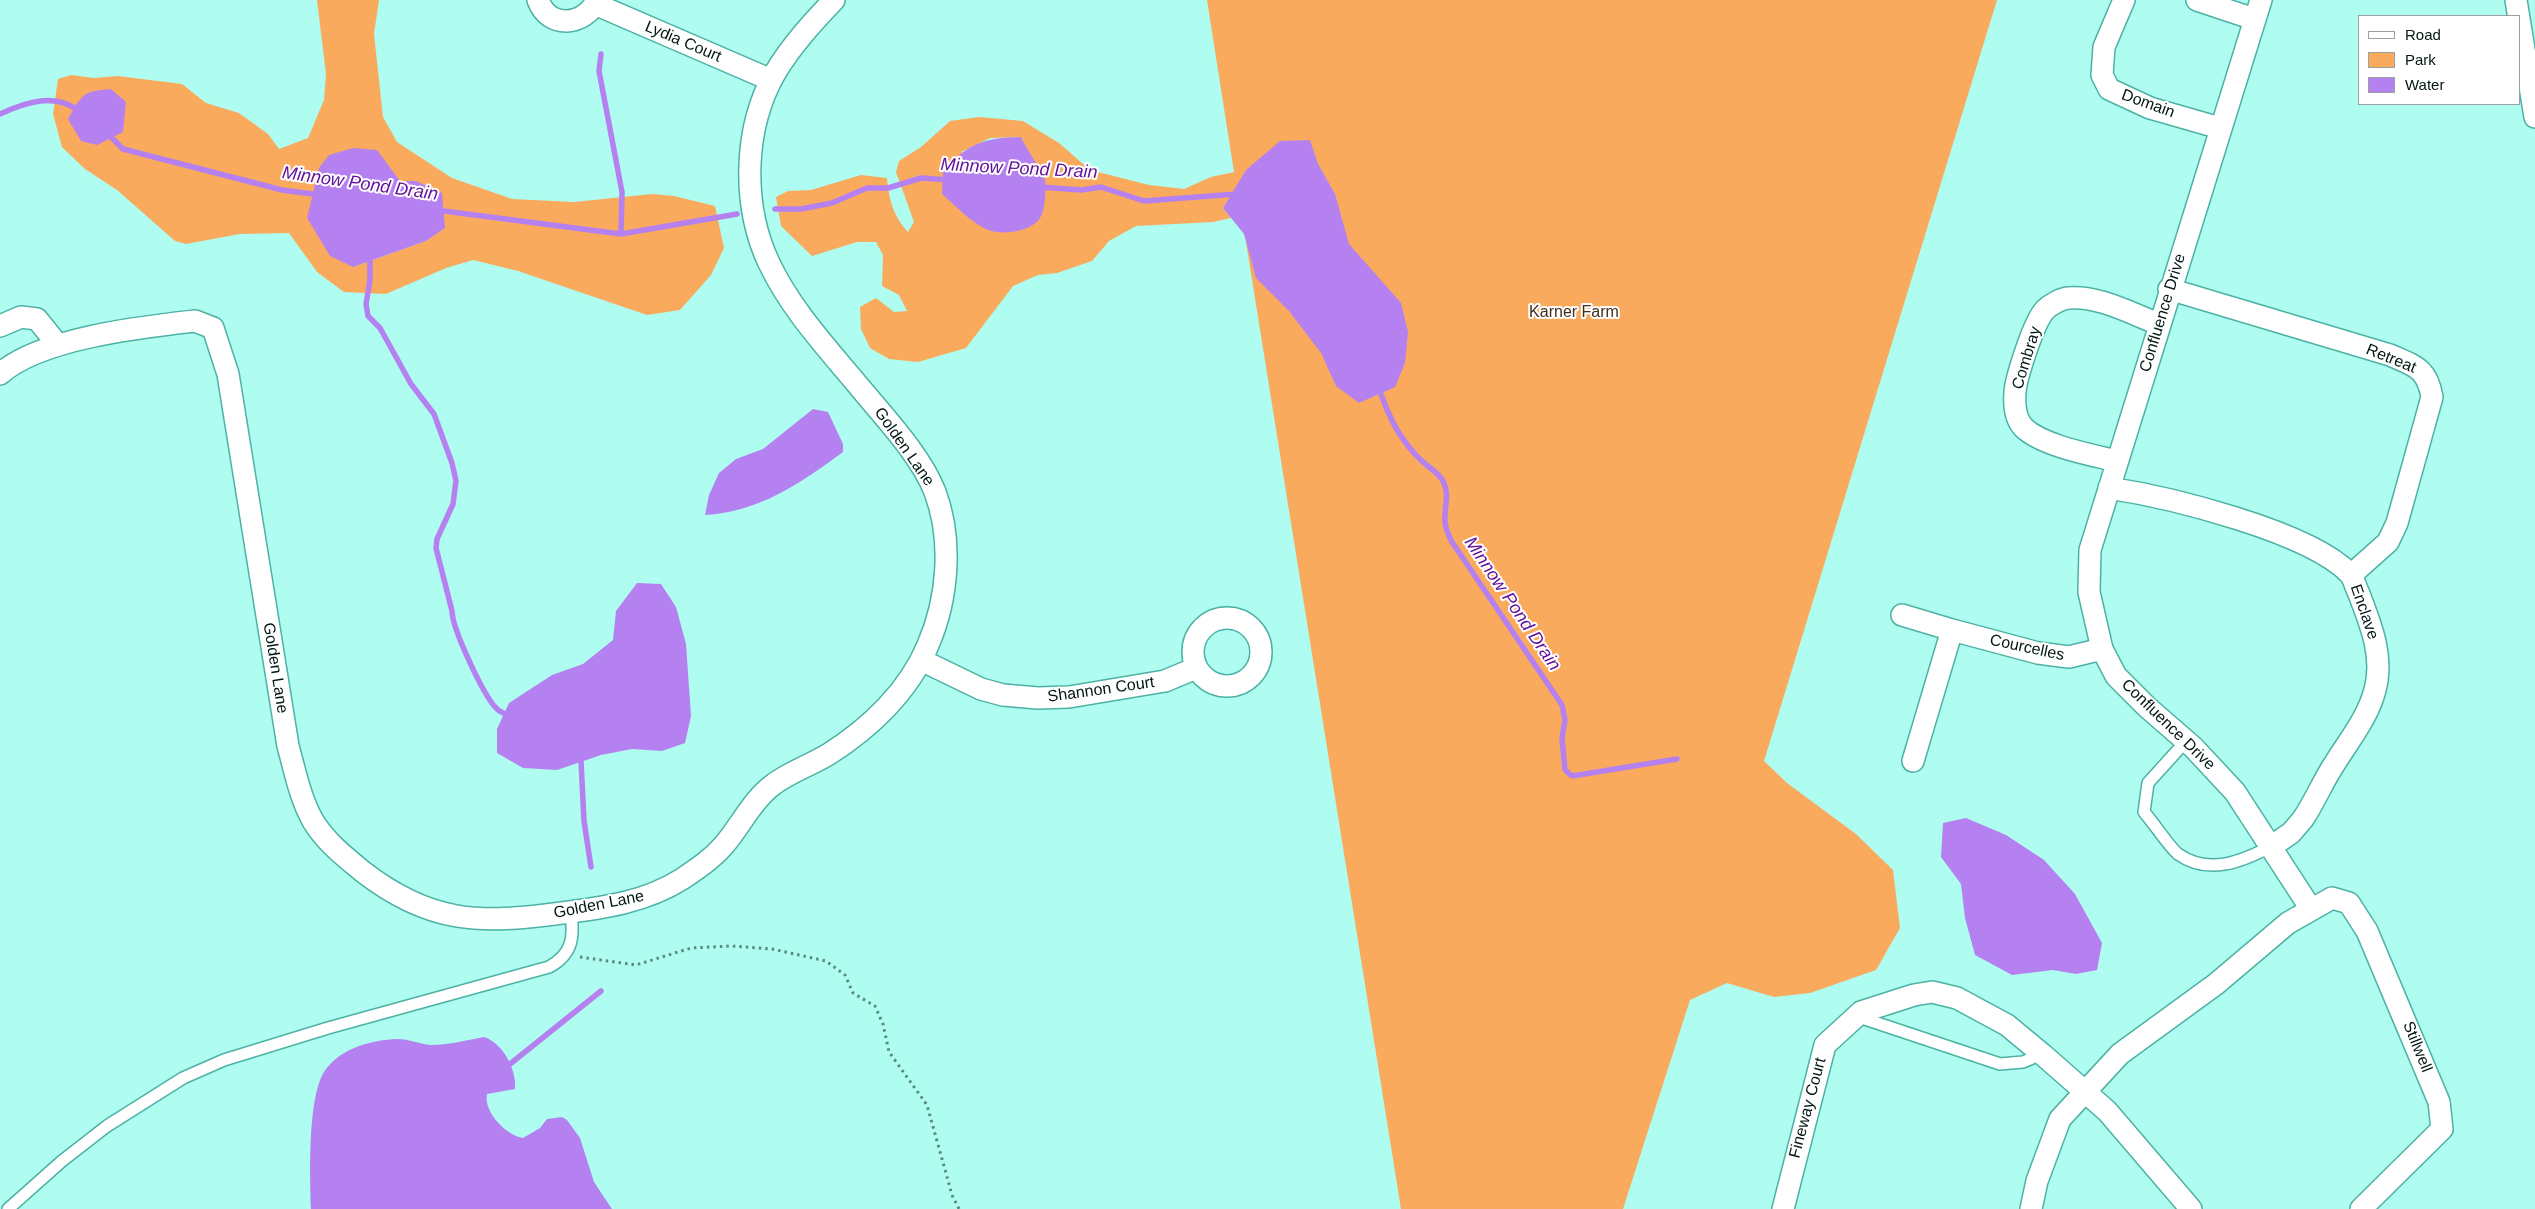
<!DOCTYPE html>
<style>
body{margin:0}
#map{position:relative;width:2535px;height:1209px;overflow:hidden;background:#affcf0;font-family:Helvetica,sans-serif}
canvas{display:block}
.legend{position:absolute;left:2358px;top:15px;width:162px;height:90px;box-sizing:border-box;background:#fff;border:1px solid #9aa2a1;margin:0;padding:6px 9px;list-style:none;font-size:15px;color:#021614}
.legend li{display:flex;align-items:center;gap:10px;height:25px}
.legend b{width:25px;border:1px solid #9aa2a1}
</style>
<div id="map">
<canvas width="2535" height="1209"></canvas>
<ul class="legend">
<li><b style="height:6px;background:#fff"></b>Road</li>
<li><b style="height:14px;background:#f9aa5c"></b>Park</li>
<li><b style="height:14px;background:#b581f1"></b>Water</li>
</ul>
</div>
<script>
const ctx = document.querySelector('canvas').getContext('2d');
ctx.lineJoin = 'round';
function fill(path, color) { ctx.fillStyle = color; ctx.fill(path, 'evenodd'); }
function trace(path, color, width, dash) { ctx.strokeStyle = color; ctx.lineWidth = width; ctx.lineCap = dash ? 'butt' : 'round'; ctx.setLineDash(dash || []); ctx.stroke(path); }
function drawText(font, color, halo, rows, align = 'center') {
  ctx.font = font + ' Helvetica,sans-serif'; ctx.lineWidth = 4; ctx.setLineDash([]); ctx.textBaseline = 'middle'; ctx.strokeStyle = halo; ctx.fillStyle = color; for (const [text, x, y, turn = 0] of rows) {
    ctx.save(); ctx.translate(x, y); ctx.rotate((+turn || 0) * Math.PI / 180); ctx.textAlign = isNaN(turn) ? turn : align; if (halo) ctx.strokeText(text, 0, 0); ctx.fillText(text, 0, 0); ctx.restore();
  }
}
fill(new Path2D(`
 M317,0H379L374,34L383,117L397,142L452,178L512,199L574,202L652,194L674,196L715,206L724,248L711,275L680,310L647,315L518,271L473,260L446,268L386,294L344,292L317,272L289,233L240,234L186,244L175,241L117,190L85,169L62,147L53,114L58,79L71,75L94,78L118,76L182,84L206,103L239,113L268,134L279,149L308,138L324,100L326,74ZM392,172L400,181H416L445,227L426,241L353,267Z
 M1207,0H1997L1764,761L1787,783L1856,834L1893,870L1900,928L1876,970L1810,993L1774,997L1727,983L1690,1000L1623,1209H1401L1237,186L1223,208L1231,218L1213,222L1136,226L1109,241L1092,261L1057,273L1038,275L1013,286L966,348L918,362L889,359L870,348L861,329L860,307L876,298L894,312L907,311L899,295L882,286L883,255L876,242H857L812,256L781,226L776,197L788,191L811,190L861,175L887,178C889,199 893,216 908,232L914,222L896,172L899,161L921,147L950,121L979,117L1023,121L1059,143L1090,170L1149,185L1184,189L1211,177L1234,172ZM1021,137L1031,158L1045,178L961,152L990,138Z`), '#f9aa5c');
fill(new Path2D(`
 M111,89L126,102L123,132L97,145L81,141L68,119C82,95 82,91 111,89Z
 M1021,137C1024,144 1045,177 1045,180C1046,188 1045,207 1042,214C1036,231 1006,235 991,231C973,225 957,207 942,194L943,171C969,143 983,138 1021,137Z
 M1310,140L1318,164L1335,194L1349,244L1401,303L1408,332L1405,363L1395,387L1359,403L1336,386L1321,353L1289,311L1256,278L1244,234L1223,208L1246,170L1280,141Z
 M353,148L377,150L400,181H416L442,193L445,228L426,241L353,267L330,256L307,218L319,168L329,155Z
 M813,409L828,412L843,444V452C801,483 759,512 705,515L709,495L719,473L736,459L763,449Z
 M637,583L661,584L676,607L686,644L691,716L685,743L662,751L632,749L601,755L557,770L523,768L497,753V729L509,703L552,675L583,664L613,640L616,611Z
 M1966,818L2006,835L2044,860L2075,894L2102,943L2097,970L2076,974L2053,970L2012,975L1975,955L1965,918L1961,884L1941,857L1943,823Z
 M484,1037C503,1043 517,1070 515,1089L487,1094C483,1112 507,1136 523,1138L540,1128L547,1119L562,1117L567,1120L580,1138L594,1182L612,1209H311C310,1178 307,1093 326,1069C342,1048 371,1040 397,1039C409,1039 420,1044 431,1045C448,1045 468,1040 484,1037Z`), '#b581f1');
trace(new Path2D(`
 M601,54L599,71L622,192L621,234
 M0,114C26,102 56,92 80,112
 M107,133L123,149L282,190L320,195
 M1039,187L1082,190L1101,187L1144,201L1237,194
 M775,209H801L832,203L867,188H888L921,178L950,180
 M436,210L621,234L737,214
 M370,256V280L366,304L368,316L380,328L411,384L434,414L452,463L456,481L453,504L437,539L436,548L452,611C452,628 484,697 497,709C500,712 506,714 510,717
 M1379,388C1388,416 1400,441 1422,461C1430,469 1439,472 1444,483C1449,495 1445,504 1445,517C1444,526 1448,534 1452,542L1562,705L1565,720L1562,738L1565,770L1572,776L1677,759
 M578,758L581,761L584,821L591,867
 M510,1064L601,991`), '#b581f1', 5.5);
const service = new Path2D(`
 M2186,741L2148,783L2144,812C2153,822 2170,848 2178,854C2209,876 2243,861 2272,846
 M1856,1016L2000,1064L2023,1062L2042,1054
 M8,1209L62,1161L107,1126L183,1078L224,1060L328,1028L549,967C573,954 574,937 571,912`);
const minor = new Path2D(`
 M538,0C549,30 585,26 597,0
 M2124,0L2104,47L2102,75L2109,89L2150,108L2220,128
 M2197,0L2254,19
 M2261,0L2090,550L2089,592L2102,649L2116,676L2147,707L2193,747L2235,792L2311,909
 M2516,0L2535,117
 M595,4L771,80
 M2169,289L2390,355C2415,366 2427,368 2432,397L2397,523L2388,542L2351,575
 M0,326L21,317L37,319L58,345
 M0,374C40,338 142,327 195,321L213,328L228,374L288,746C295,771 300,798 313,821C325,841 344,856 362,871C430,924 480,924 562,913C603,908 646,902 682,879C697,869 712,859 724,845C741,825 753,799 774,784C790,772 811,765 829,754C870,728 909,691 928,645C948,599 953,540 935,492C921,456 886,419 862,390C829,350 791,310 769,263C742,206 743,129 775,73C791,46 812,23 834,0
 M2117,461C2092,455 2043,446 2024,428C2015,419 2014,405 2015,392C2016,378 2034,321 2045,310C2050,305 2060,299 2068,298C2098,295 2132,314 2159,324
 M2109,488C2168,497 2309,531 2350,574C2354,579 2356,588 2359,594C2371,625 2384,657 2375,690C2368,717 2350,739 2335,763C2323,781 2315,801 2303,819L2291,833L2272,846
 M1902,615L1952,630
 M1193 652a34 34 0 1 1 68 0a34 34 0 1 1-68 0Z
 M921,660L981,689L1003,695L1038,698L1069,697L1165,681L1196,668
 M1913,761L1952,630L2038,653L2069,657L2102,649
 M1783,1209L1825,1045L1861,1012L1914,995L1932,992L1957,998L2007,1025L2042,1054L2107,1111L2191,1209
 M2031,1209L2037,1181L2060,1119L2120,1054L2216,984L2288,923L2332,898L2349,903L2367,931L2439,1102L2442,1129L2361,1209`);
trace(service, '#4cb2a5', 14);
trace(minor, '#4cb2a5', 24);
trace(new Path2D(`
 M580,957L636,965L691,948L731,946L772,949L826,961L845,975L853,993L875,1006L883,1024L889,1052L927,1105L952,1195L959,1209`), '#588982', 3, [2.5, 4]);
trace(service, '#fff', 11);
trace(minor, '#fff', 21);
drawText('16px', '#021614', '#fff', [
 ["Lydia Court",683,42,23],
 ["Domain",2148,104,20],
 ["Confluence Drive",2163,313,-73],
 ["Combray",2027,358,-73],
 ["Retreat",2391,359,22],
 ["Golden Lane",904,447,55],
 ["Enclave",2364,612,71],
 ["Courcelles",2027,648,12],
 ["Golden Lane",275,668,81],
 ["Shannon Court",1101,690,-8],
 ["Confluence Drive",2168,725,44],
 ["Golden Lane",599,905,-11],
 ["Stillwell",2417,1047,68],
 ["Fineway Court",1808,1108,-75]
]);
drawText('16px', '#412e1d', '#fff', [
 ["Karner Farm",1574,313]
]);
drawText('italic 18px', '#61139b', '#fff', [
 ["Minnow Pond Drain",1019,169,3],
 ["Minnow Pond Drain",360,184,8],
 ["Minnow Pond Drain",1512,604,56]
]);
</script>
